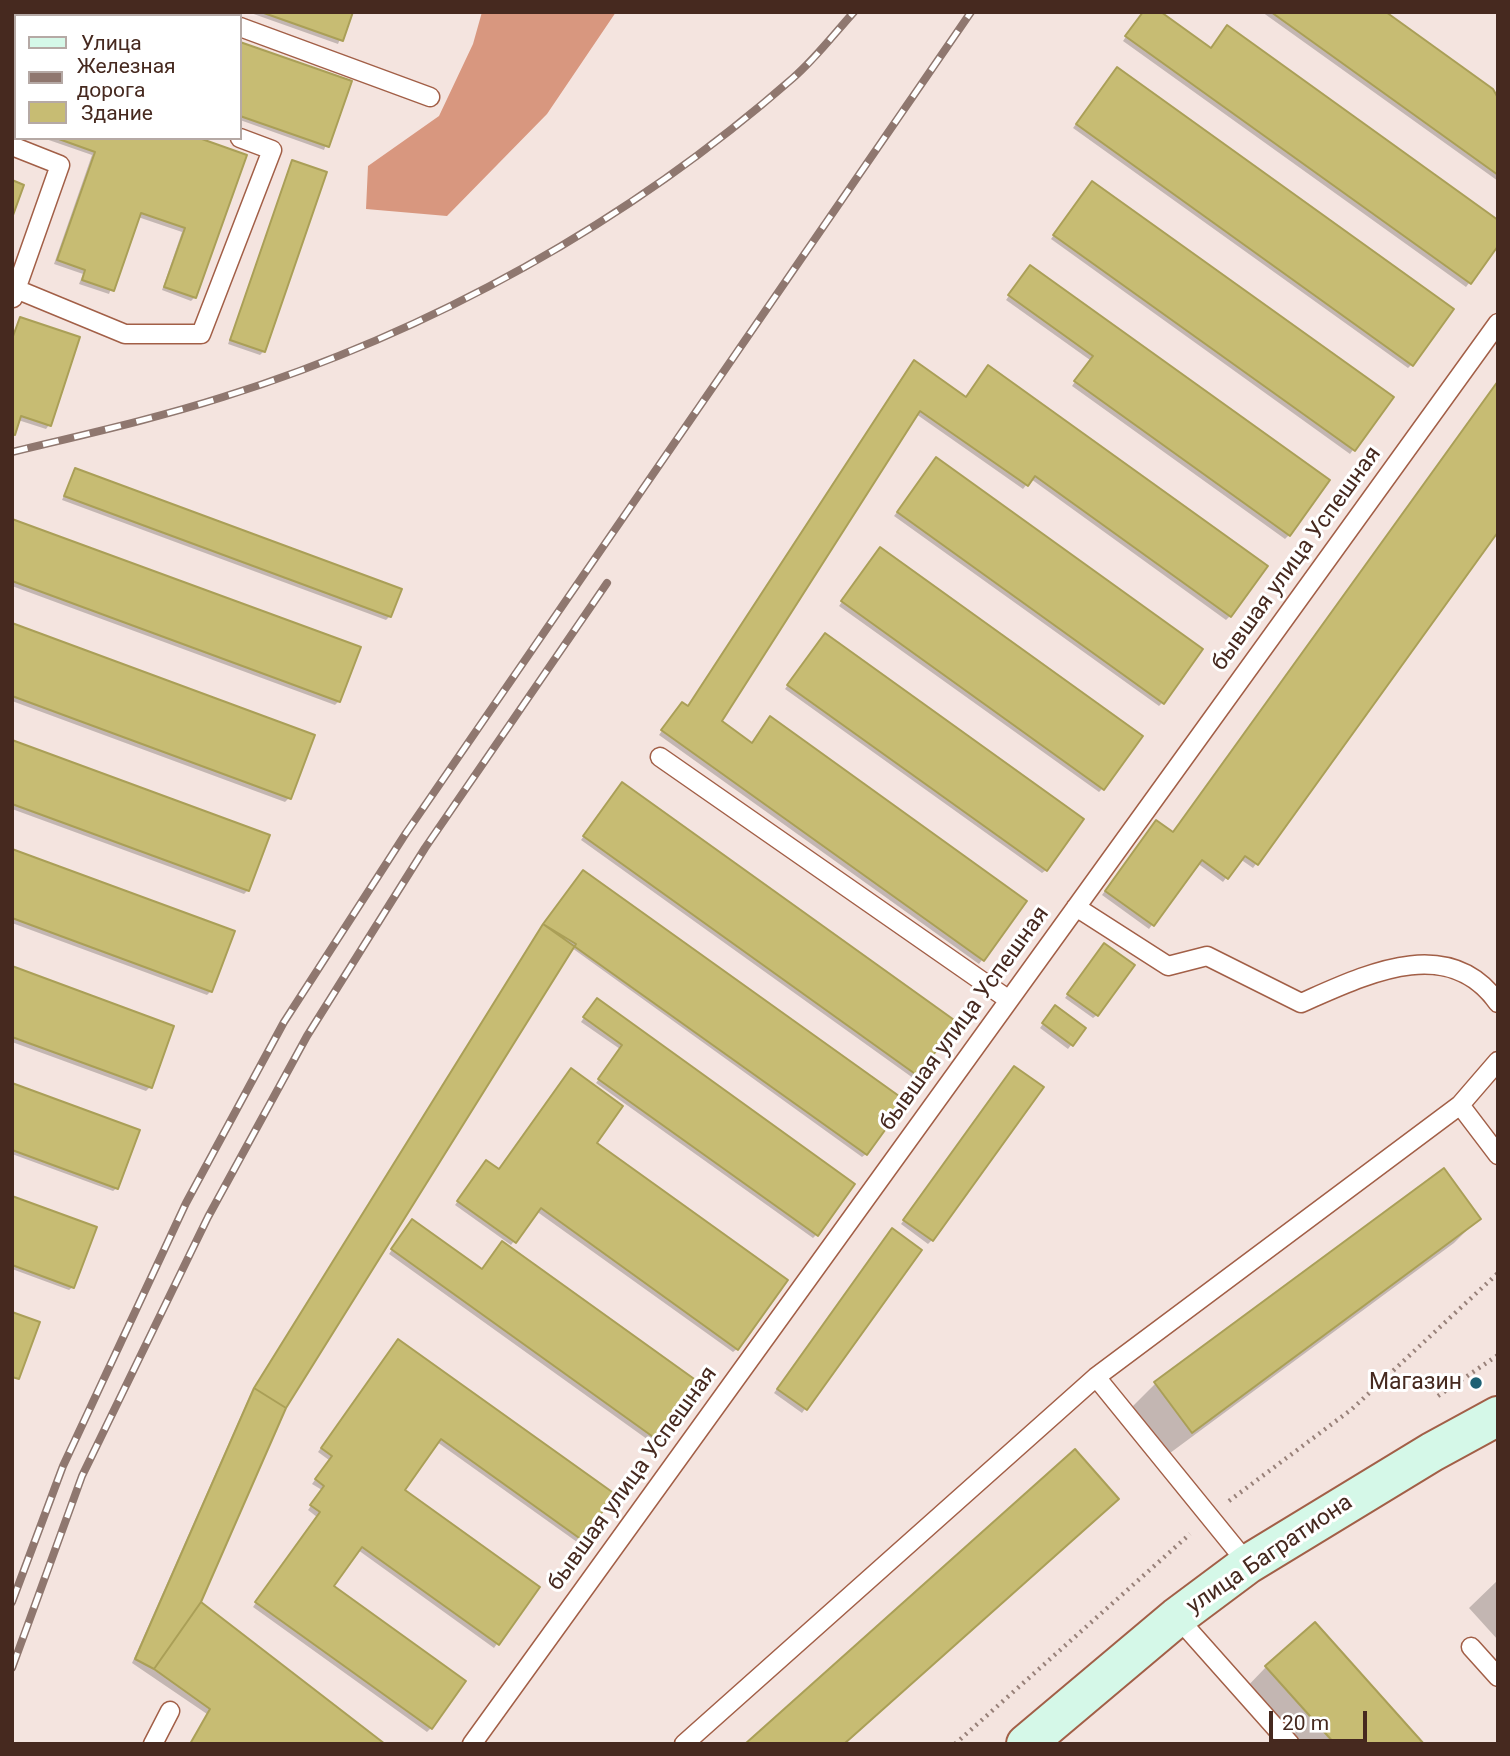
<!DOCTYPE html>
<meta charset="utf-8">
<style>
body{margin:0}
#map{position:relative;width:1510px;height:1756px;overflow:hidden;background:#f4e4df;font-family:Roboto,sans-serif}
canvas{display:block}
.frame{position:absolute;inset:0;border:14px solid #46291f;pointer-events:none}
.legend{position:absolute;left:14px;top:14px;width:228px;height:126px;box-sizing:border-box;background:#fff;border:2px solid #b5a9a5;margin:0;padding:9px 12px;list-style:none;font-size:21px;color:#46291f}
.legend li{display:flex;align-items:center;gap:14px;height:35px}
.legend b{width:35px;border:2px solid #b5a9a5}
.scale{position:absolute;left:1269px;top:1711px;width:98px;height:32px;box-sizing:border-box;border:4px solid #46291f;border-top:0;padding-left:9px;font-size:21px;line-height:24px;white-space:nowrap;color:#46291f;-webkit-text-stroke:5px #fff;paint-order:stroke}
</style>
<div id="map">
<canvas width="1510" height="1756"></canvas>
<div class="frame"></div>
<ul class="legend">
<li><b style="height:9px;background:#d5f8e8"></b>Улица</li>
<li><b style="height:9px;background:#8f776f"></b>Железная дорога</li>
<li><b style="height:19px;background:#c7bc73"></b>Здание</li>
</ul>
<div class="scale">20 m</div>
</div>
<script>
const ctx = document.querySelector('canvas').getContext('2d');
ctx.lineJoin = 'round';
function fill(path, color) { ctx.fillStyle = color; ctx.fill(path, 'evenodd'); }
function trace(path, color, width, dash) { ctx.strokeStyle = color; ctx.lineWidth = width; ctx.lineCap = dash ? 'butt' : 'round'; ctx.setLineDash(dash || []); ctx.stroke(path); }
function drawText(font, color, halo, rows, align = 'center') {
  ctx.font = font + ' Roboto,sans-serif'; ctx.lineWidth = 6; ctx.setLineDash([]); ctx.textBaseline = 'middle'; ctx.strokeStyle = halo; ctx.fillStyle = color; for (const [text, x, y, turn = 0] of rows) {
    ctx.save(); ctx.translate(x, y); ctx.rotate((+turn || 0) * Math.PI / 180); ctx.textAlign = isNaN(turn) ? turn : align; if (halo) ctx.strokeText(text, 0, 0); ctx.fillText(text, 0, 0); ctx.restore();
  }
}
fill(new Path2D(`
 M482,12H616L547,114L447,216L366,209L368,166L439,116L473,44Z`), '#d8977f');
fill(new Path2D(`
 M248,12H351L338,44Z
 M1143,12L1498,243L1469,283L1466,287L1123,41Z
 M1262,12H1383L1498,135V181Z
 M240,44L349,82L324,150L240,120Z
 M1113,73L1411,365L1408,368L1073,128Z
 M16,108V129L12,128Z
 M43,138H193L195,297L191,301L162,290L182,232L138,217L109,294L79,284L83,274L54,264L92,155Z
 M293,162L264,351L260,355L228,344Z
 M1089,187L1391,397L1350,454L1051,239Z
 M1027,271L1289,535L1285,539L1072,386L1090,360L1006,300Z
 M20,319L49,425L46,429L18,420L12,436V335Z
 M910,366L1230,616L1226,620L1031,479L1023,489L916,414L719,722L751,745L1025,901L979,964L659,735L678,708H687Z
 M933,463L1163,702L1159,706L894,516Z
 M75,470L390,616L386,620L62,500Z
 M12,520L339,701L335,705L12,586Z
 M1498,529L1253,868L1240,859L1223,882L1197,863L1149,929L1102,895L1152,826L1172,834Z
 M877,553L1102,789L1099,792L839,606Z
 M12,625L312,736L289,798L285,802L12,701Z
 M821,639L1046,870L1042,873L785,689Z
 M12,742L268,836L247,891L244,894L12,809Z
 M619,788L916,1075L913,1078L581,840Z
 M12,851L211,991L207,995L12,923Z
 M579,876L866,1154L862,1157L572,948L285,1407L199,1603L383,1744H190L207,1714L132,1663L251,1393L540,930Z
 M1100,949L1097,1015L1093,1018L1065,998Z
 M12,968L172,1027L150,1087L146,1091L12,1042Z
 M593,1004L816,1235L813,1238L596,1083L620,1049L581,1022Z
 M1052,1011L1084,1028L1068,1049L1040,1028Z
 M1011,1072L932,1240L928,1244L901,1224Z
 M12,1084L117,1188L113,1191L12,1154Z
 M594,1143L737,1349L733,1352L536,1211L511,1245L455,1205L483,1166L498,1171Z
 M12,1198L73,1287L69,1290L12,1269Z
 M1478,1219L1454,1243L1166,1456L1131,1408L1155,1384Z
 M409,1225L662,1443L658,1447L389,1254Z
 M889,1234L919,1250L802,1413L774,1393Z
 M395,1345L581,1539L577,1542L437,1442L402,1491L537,1588L494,1648L358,1550L332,1587L431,1728L427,1732L253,1607L317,1517L308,1510L322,1490L312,1484L329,1460L318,1452Z
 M1117,1499L845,1744H747Z
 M1498,1580V1640L1469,1608Z
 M1266,1667L1422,1744H1288L1242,1692Z`), '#0003');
const building = new Path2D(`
 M53,12H155L165,16H52Z
 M261,12H353L343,41Z
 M1143,12H1161L1211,48L1227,25L1498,220V246L1471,284L1125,36Z
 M1271,12H1386L1493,89L1498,98V175Z
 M240,42L352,81L329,147L240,116Z
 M1117,67L1454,309L1413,366L1076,124Z
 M56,138H199L247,155L196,298L164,287L185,228L141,213L114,291L82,280L85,270L57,260L95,152Z
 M292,160L327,172L265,352L230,340Z
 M12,180L24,185L12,218Z
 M1092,181L1394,397L1355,451L1053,235Z
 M1030,265L1330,480L1290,536L1074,381L1093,356L1008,295Z
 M20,317L80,337L51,426L21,416L15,435L12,434V339Z
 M914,360L966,397L988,365L1268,566L1231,617L1035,476L1028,486L920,411L722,721L752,743L770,716L1027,901L984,961L661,730L682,702L688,706Z
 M1498,381V532L1258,865L1245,856L1228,879L1202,860L1154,926L1105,891L1156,820L1173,832Z
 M936,457L1203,649L1164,704L897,512Z
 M75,468L402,589L391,617L64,496Z
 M12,519L361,647L340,702L12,581Z
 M880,547L1143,736L1104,790L841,601Z
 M12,623L315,735L291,799L12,696Z
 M825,633L1084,819L1047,871L787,685Z
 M12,740L270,835L249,891L12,804Z
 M622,782L957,1022L918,1076L583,836Z
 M12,849L235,931L212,992L12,918Z
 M583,870L906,1101L867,1155L543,924Z
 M543,924L576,944L286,1408L254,1388Z
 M1104,943L1135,965L1098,1016L1067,994Z
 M12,966L174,1026L152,1088L12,1037Z
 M597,998L855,1184L818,1236L598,1079L622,1045L583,1017Z
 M1055,1005L1086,1028L1073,1046L1042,1023Z
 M1014,1066L1044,1087L933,1241L903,1220Z
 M571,1068L623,1106L597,1143L788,1280L738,1350L541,1208L516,1243L457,1201L486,1160L499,1169Z
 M12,1083L140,1130L118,1189L12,1150Z
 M1444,1168L1481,1219L1192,1433L1154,1382Z
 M12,1196L97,1227L74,1288L12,1265Z
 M412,1219L482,1269L502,1241L704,1386L663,1444L391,1249Z
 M892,1228L922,1250L807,1410L777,1389Z
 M12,1312L40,1322L19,1379L12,1377Z
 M398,1339L615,1494L582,1540L441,1439L405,1490L540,1587L499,1645L362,1547L334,1586L466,1681L432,1729L255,1602L320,1512L310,1505L324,1486L315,1479L332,1456L321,1448Z
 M254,1388L286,1408L201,1602L154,1669L135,1659Z
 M1075,1449L1119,1499L844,1744H745Z
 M201,1602L385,1744H190L210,1709L154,1669Z
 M1315,1622L1424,1744H1335L1265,1666Z`);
fill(building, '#c7bc73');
trace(building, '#aa9f57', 2);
const lane = new Path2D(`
 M201,12L211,16
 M25,16L26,12
 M240,27L430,97
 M12,52L16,42
 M12,146L60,165L13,298
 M16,289L125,334H201L272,150L240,138
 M660,757L1009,1000
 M1076,907L1168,966L1207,956L1301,1003C1363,976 1448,932 1498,1003
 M1460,1105L1498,1155
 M1096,1377L1248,1564
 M1177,1617L1290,1744
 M1471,1647L1498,1677
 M153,1744L170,1711
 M472,1744L1498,323
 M684,1744L1096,1377L1460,1105L1498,1061`);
const secondary = new Path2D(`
 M1026,1744L1177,1617L1248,1564L1432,1452L1498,1416`);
trace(lane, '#a25f47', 21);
trace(secondary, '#a25f47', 42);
trace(new Path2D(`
 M1438,1396L1498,1355
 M1229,1501L1352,1409L1498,1273
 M955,1744L1190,1534`), '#988179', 4.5, [2, 5]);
trace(lane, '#fff', 18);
trace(secondary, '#d5f8e8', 38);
const rail = new Path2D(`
 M12,452C82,435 154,419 223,397C431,332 629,222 793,78C815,59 834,34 854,12
 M12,1602L63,1466L186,1203L284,1022L406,833L971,12
 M12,1668L82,1476L208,1217L307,1036L425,848L607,583`);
trace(rail, '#8f776f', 8);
trace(rail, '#fff', 5, [16]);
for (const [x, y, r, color] of [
 [1476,1383,7,"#1e6174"]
]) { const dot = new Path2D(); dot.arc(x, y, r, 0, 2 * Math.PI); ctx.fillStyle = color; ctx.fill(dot); trace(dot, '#fff', 2.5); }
drawText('23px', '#46291f', '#fff', [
 ["бывшая улица Успешная",1297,559,-54],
 ["бывшая улица Успешная",965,1019,-54],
 ["бывшая улица Успешная",633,1479,-54],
 ["улица Багратиона",1270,1555,-34]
]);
drawText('23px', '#46291f', '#fff', [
 ["Магазин",1462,1383]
], 'right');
</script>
